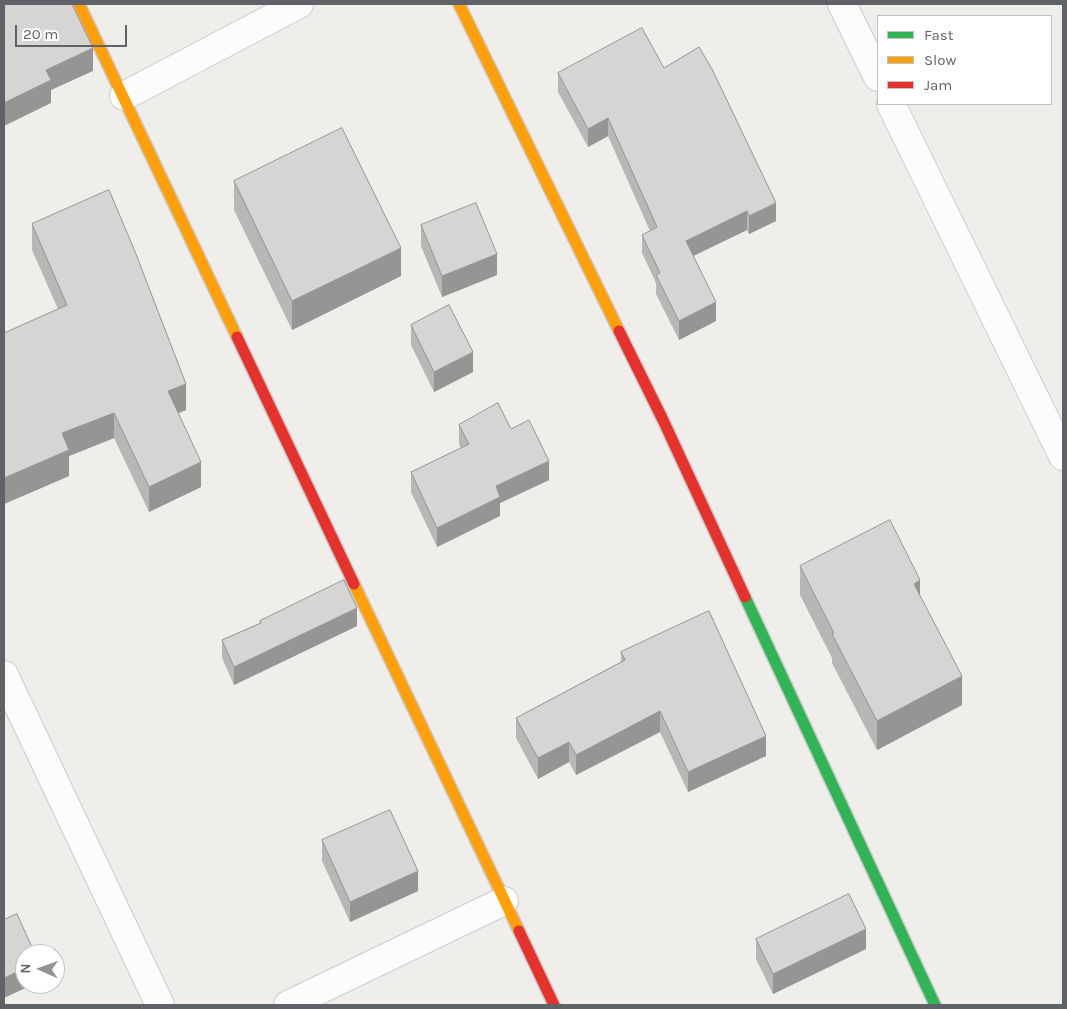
<!DOCTYPE html>
<style>
body{margin:0}
#map{position:relative;width:1067px;height:1009px;overflow:hidden;background:#efeeea;font-family:Karla,sans-serif}
canvas{display:block}
.frame{position:absolute;inset:0;border:5px solid #5f6368;pointer-events:none}
.legend{position:absolute;left:877px;top:15px;width:175px;height:90px;box-sizing:border-box;background:#fff;border:1px solid #bfc1c3;margin:0;padding:6px 9px;list-style:none;font-size:15px;color:#5f6368}
.legend li{display:flex;align-items:center;gap:10px;height:25px}
.legend b{width:25px;border:1px solid #bfc1c3}
.north{position:absolute;left:15px;top:944px;width:50px;height:50px;box-sizing:border-box;background:#fff;border:1px solid #bfc1c3;border-radius:50%;rotate:272deg;font-size:14px;font-weight:700;line-height:20px;text-align:center;color:#5f6368}
.north::after{content:'';display:block;margin:auto;width:18px;height:22px;background:#919496;clip-path:polygon(50% 0,100% 100%,50% 72%,0 100%)}
.scale{position:absolute;left:15px;top:25px;width:112px;height:22px;box-sizing:border-box;border:2px solid #5f6368;border-top:0;padding-left:6px;font-size:15px;line-height:18px;white-space:nowrap;color:#5f6368;-webkit-text-stroke:4px #fff;paint-order:stroke}
</style>
<div id="map">
<canvas width="1067" height="1009"></canvas>
<div class="frame"></div>
<ul class="legend">
<li><b style="height:6px;background:#30b455"></b>Fast</li>
<li><b style="height:6px;background:#ff9f0a"></b>Slow</li>
<li><b style="height:6px;background:#e5322d"></b>Jam</li>
</ul>
<div class="north">N</div>
<div class="scale">20 m</div>
</div>
<script>
const ctx = document.querySelector('canvas').getContext('2d');
ctx.lineJoin = 'round';
function trace(path, color, width, dash) { ctx.strokeStyle = color; ctx.lineWidth = width; ctx.lineCap = dash ? 'butt' : 'round'; ctx.setLineDash(dash || []); ctx.stroke(path); }
function fill(path, color) { ctx.fillStyle = color; ctx.fill(path, 'evenodd'); }
const street = new Path2D(`
 M842,4L878,77
 M124,96L299,4
 M891,104L1063,456
 M4,675L160,1005
 M288,1005L504,901`);
const fast = new Path2D(`
 M745,597L935,1005`);
const slow = new Path2D(`
 M79,4L237,337
 M459,4L619,331
 M354,584L519,931`);
const jam = new Path2D(`
 M619,331L663,420L745,597
 M237,337L354,584
 M519,931L554,1005`);
trace(street, '#cbcccc', 30);
trace(fast, '#cacacb', 14);
trace(slow, '#cacacb', 14);
trace(jam, '#cacacb', 14);
trace(street, '#fdfcfc', 28);
trace(fast, '#30b455', 11);
trace(slow, '#ff9f0a', 11);
trace(jam, '#e5322d', 11);
fill(new Path2D(`
 M664,68L776,221L749,234L747,230L694,256L716,321L679,340L656,294V283L642,253V235L650,231L608,136L588,147L558,92V73Z
 M234,181L401,276L292,330L234,210Z
 M32,224L186,410L179,413L201,487L149,512L114,438L69,456V476L4,504V333L58,309L32,250Z
 M421,225L497,275L442,297L421,246Z
 M411,325L473,372L434,392L411,345Z
 M459,425L511,429L549,480L500,503V516L437,547L411,492V472L461,448L459,444Z
 M800,566L920,596L962,705L877,750L832,663V658L800,595Z
 M260,621L357,626L234,685L222,658V640L260,623Z
 M621,652L766,756L688,792L660,732L576,775L569,762L538,779L516,738V718L621,662Z
 M322,840L418,891L350,922L322,861Z
 M756,939L866,949L773,994L756,959Z`), '#b8b7b5');
fill(new Path2D(`
 M93,48V71L51,90V103L4,126V103L46,70Z
 M608,118V136L588,147V129Z
 M776,203V221L749,234V216Z
 M747,211V230L686,259V241Z
 M401,248V276L292,330V301Z
 M497,254V275L442,297V276Z
 M716,302V321L679,340V321Z
 M473,352V372L434,392V372Z
 M186,384V410L168,417V391Z
 M114,413V438L69,456V476L4,504V478L62,433Z
 M549,461V480L500,503V516L437,547V528L496,486Z
 M201,462V487L149,512V487Z
 M920,580V609L914,584Z
 M357,608V626L234,685V667Z
 M962,676V705L877,750V721Z
 M660,711V732L576,775V755Z
 M766,736V756L688,792V772Z
 M569,742V762L538,779V758Z
 M418,871V891L350,922V902Z
 M866,929V949L773,994V974Z
 M25,968V984H34L4,998V978Z`), '#969594');
const building = new Path2D(`
 M4,4H72L93,48L46,70L51,80L4,103Z
 M642,28L664,68L699,47L712,69L776,203L749,216L747,211L686,241L716,302L679,321L656,275L660,273L642,235L657,227L608,118L588,129L558,73Z
 M342,128L401,248L292,301L234,181Z
 M109,190L134,249L186,384L168,391L201,462L149,487L114,413L62,433L69,450L4,478V333L67,305L32,224Z
 M476,203L497,254L442,276L421,225Z
 M449,305L473,352L434,372L411,325Z
 M498,403L511,429L529,420L549,461L496,486L500,497L437,528L411,472L469,444L459,425Z
 M890,520L920,580L914,584L962,676L877,721L832,634L834,633L800,566Z
 M344,580L357,608L234,667L222,640L261,623L260,621Z
 M709,611L766,736L688,772L660,711L576,755L569,742L538,758L516,718L625,660L621,652Z
 M390,810L418,871L350,902L322,840Z
 M849,894L866,929L773,974L756,939Z
 M17,914L35,954H25V968L4,978V920Z`);
fill(building, '#d6d5d3');
trace(building, '#969594', 1);
</script>
